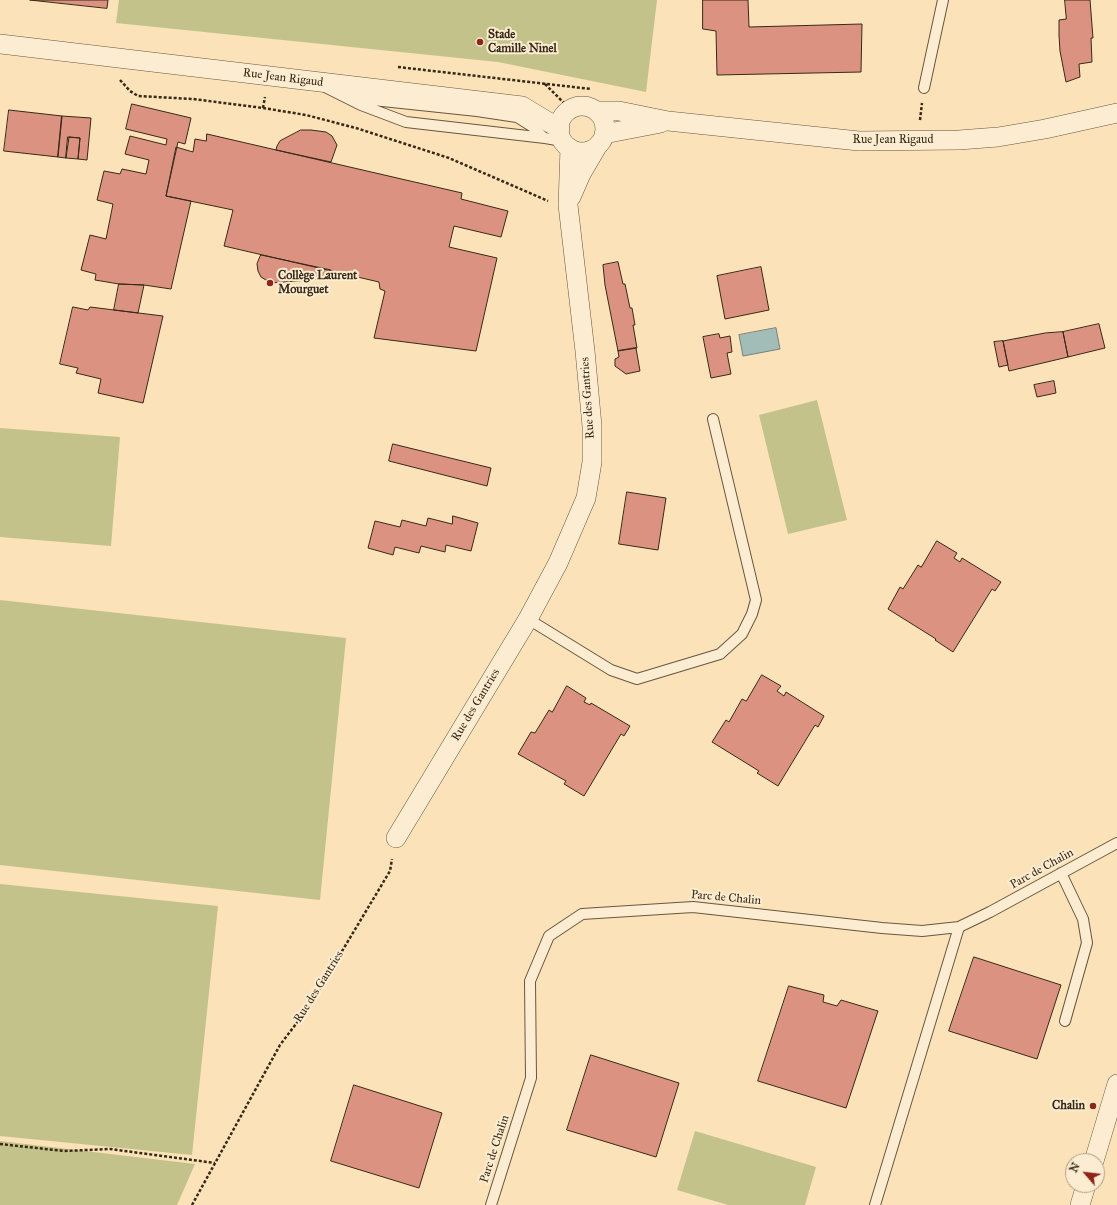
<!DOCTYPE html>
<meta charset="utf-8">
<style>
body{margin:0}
#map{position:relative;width:1117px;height:1205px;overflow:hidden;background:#fbe2b8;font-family:"IM FELL Great Primer",serif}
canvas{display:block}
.north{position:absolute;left:1065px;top:1153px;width:40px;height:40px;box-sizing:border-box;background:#fcecd1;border:1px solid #ad9e87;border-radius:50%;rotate:298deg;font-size:11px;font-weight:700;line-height:16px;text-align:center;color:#372917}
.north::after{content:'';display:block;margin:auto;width:14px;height:18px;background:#8f2418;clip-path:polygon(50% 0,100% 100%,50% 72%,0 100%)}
</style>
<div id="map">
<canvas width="1117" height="1205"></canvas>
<div class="north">N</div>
</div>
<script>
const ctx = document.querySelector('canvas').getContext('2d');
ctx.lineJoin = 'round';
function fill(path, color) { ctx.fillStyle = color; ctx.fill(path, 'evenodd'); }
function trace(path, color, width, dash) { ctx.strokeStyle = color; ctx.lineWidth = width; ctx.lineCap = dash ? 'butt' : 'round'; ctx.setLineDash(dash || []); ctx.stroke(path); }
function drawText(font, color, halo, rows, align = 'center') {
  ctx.font = font + ' "IM FELL Great Primer",serif'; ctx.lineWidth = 4; ctx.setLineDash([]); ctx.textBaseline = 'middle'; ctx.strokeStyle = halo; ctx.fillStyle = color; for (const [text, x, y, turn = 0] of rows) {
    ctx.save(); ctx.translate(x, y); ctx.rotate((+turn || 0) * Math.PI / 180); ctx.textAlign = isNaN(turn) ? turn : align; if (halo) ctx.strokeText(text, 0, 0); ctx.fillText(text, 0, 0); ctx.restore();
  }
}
fill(new Path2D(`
 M119,0H657L646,92L498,62L116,23Z
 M817,400L847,520L788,534L759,415Z
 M0,428L120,437L111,546L0,537Z
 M0,600L346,638L320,900L0,865Z
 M0,884L218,906L192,1155L0,1136Z
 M695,1131L816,1167L805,1205H728L677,1190Z
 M0,1141L195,1164L177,1205H0Z`), '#c4c28b');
const water = new Path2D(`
 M776,328L780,349L743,356L739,335Z`);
fill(water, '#a2bcb7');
trace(water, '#778177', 1);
const building = new Path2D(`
 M30,0H108L107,8Z
 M703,0H748L749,27L862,24L861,72L717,75L716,31L703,29Z
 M1065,0H1090L1093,38H1091L1092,62L1079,64L1080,77L1066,82L1060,51L1059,35V20L1066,19Z
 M132,104L191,118L185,144L178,142L166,196L191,201L171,289L144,285L119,284L95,280L96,274L81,270L90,235L106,239L113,204L97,200L104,171L120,174L122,169L146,174L149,160L125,154L130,136L166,145L167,139L126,129Z
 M9,110L62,116L58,157L4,151Z
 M62,116L91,118L87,160L78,159L80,138L69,137L66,158L58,157Z
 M301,130H311L326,132L332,136L337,145L331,162L276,150L277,146L280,141Z
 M207,134L462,193L461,199L508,211L501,237L454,226L449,247L497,258L476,351L374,338L385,291L380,289L379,282L224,246L233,210L166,196L176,147L193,152L195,139L206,141Z
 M68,137L80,138L78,159L66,158Z
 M261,255L331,270L327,276L321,279L271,283L261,277L258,271L257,264Z
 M618,262L623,284H625L630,308H632L635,325H633L637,348L618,351L605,285L603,265Z
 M761,267L769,310L725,319L717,276Z
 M119,284L144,285L138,313L114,310Z
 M73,307L88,310L90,307L163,316L143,403L98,393L101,379L76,373L78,368L60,364Z
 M1099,324L1105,348L1068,357L1063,332Z
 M1063,332L1068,357L1009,371L1003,341L1045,333Z
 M719,334L720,338L730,336L732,352L727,353L731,374L711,378L703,337Z
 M1003,341L1008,365L999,367L994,342Z
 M636,348L640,371L626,374L615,366V359L619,357L618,351Z
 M1054,381L1056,393L1037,397L1034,385Z
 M393,444L491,468L487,486L389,461Z
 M627,492L666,498L658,550L619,544Z
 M453,516L478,523L471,551L446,545L445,552L421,546L419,553L395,547L393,555L368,548L375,521L400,527L402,520L426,526L428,518L452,524Z
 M937,541L957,553L954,558L960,562L962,558L1001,582L995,591L992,589L953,652L935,640L936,639L888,609L900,587L903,589L918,565L921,567Z
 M762,675L781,686L777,691L784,696L786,692L824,716L818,727L815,725L778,786L757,773L759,771L712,742L726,720L729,722L742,699L746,701Z
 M567,686L586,698L584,702L590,705L591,703L630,726L624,736L621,734L584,796L564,784L566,781L518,754L531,732L535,733L549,710L552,712Z
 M974,957L1061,985L1037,1059L949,1031Z
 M789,986L824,995L823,1002L837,1006L841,1000L878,1011L846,1108L758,1081Z
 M591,1055L679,1083L656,1157L567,1130Z
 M354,1085L442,1113L419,1188L331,1161Z`);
fill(building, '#dc9281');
trace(building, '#372917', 1);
const lane = new Path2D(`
 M327,88L361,105L406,122L545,138L563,141
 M924,88L943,0
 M354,98L477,111L517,117L533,127L544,138
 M528,619L611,670L637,679L720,654L742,634L752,614L756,600L713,419
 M1061,873L1083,919L1087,943L1065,1021
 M491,1205L531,1078L530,981L549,936L582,914L693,907L882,928L922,931L959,927L990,912L1117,843
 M875,1205L959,927`);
const street = new Path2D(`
 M0,44L522,106L560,129
 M559 129a23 23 0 1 1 46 0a23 23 0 1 1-46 0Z
 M596,111H619L668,121L859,141L959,140L998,137L1045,129L1117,113
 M604,134L661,123
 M571,197L581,174L598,145
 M396,838L528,619L558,563L586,498L592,462V426L585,351L568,205L570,148
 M1094,1161L1117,1084
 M1080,1205L1086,1185`);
trace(lane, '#68573f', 12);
trace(street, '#68573f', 20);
trace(new Path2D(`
 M398,67L591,89
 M120,80L130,91L138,96L193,99L263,108L306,115L356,128L449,158L548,201
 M545,84L567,106
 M263,108L265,97
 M920,120L922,103
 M0,1144L64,1151L110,1149L215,1163
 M192,1205L280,1045L308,1008L390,871L392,859`), '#372917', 2.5, [3, 2]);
trace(lane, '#fcecd1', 10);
trace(street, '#fcecd1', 19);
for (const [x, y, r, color] of [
 [480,42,4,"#8f2418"],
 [270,283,4,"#8f2418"],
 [1093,1106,4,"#8f2418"]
]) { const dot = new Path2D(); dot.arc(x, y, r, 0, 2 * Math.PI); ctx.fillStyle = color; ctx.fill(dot); trace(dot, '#fcecd1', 1.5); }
drawText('bold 12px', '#372917', '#fcecd1', [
 ["Stade",488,35],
 ["Camille Ninel",488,49],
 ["Collège Laurent",278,276],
 ["Mourguet",278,290],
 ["Chalin",1085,1106,"right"]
], 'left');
drawText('12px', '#372917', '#fcecd1', [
 ["Rue Jean Rigaud",283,78,7],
 ["Rue Jean Rigaud",893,140],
 ["Rue des Gantries",588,398,-94],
 ["Rue des Gantries",476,705,-59],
 ["Parc de Chalin",1042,869,-29],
 ["Parc de Chalin",726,898,5],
 ["Rue des Gantries",319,987,-58],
 ["Parc de Chalin",495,1149,-72]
]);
</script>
